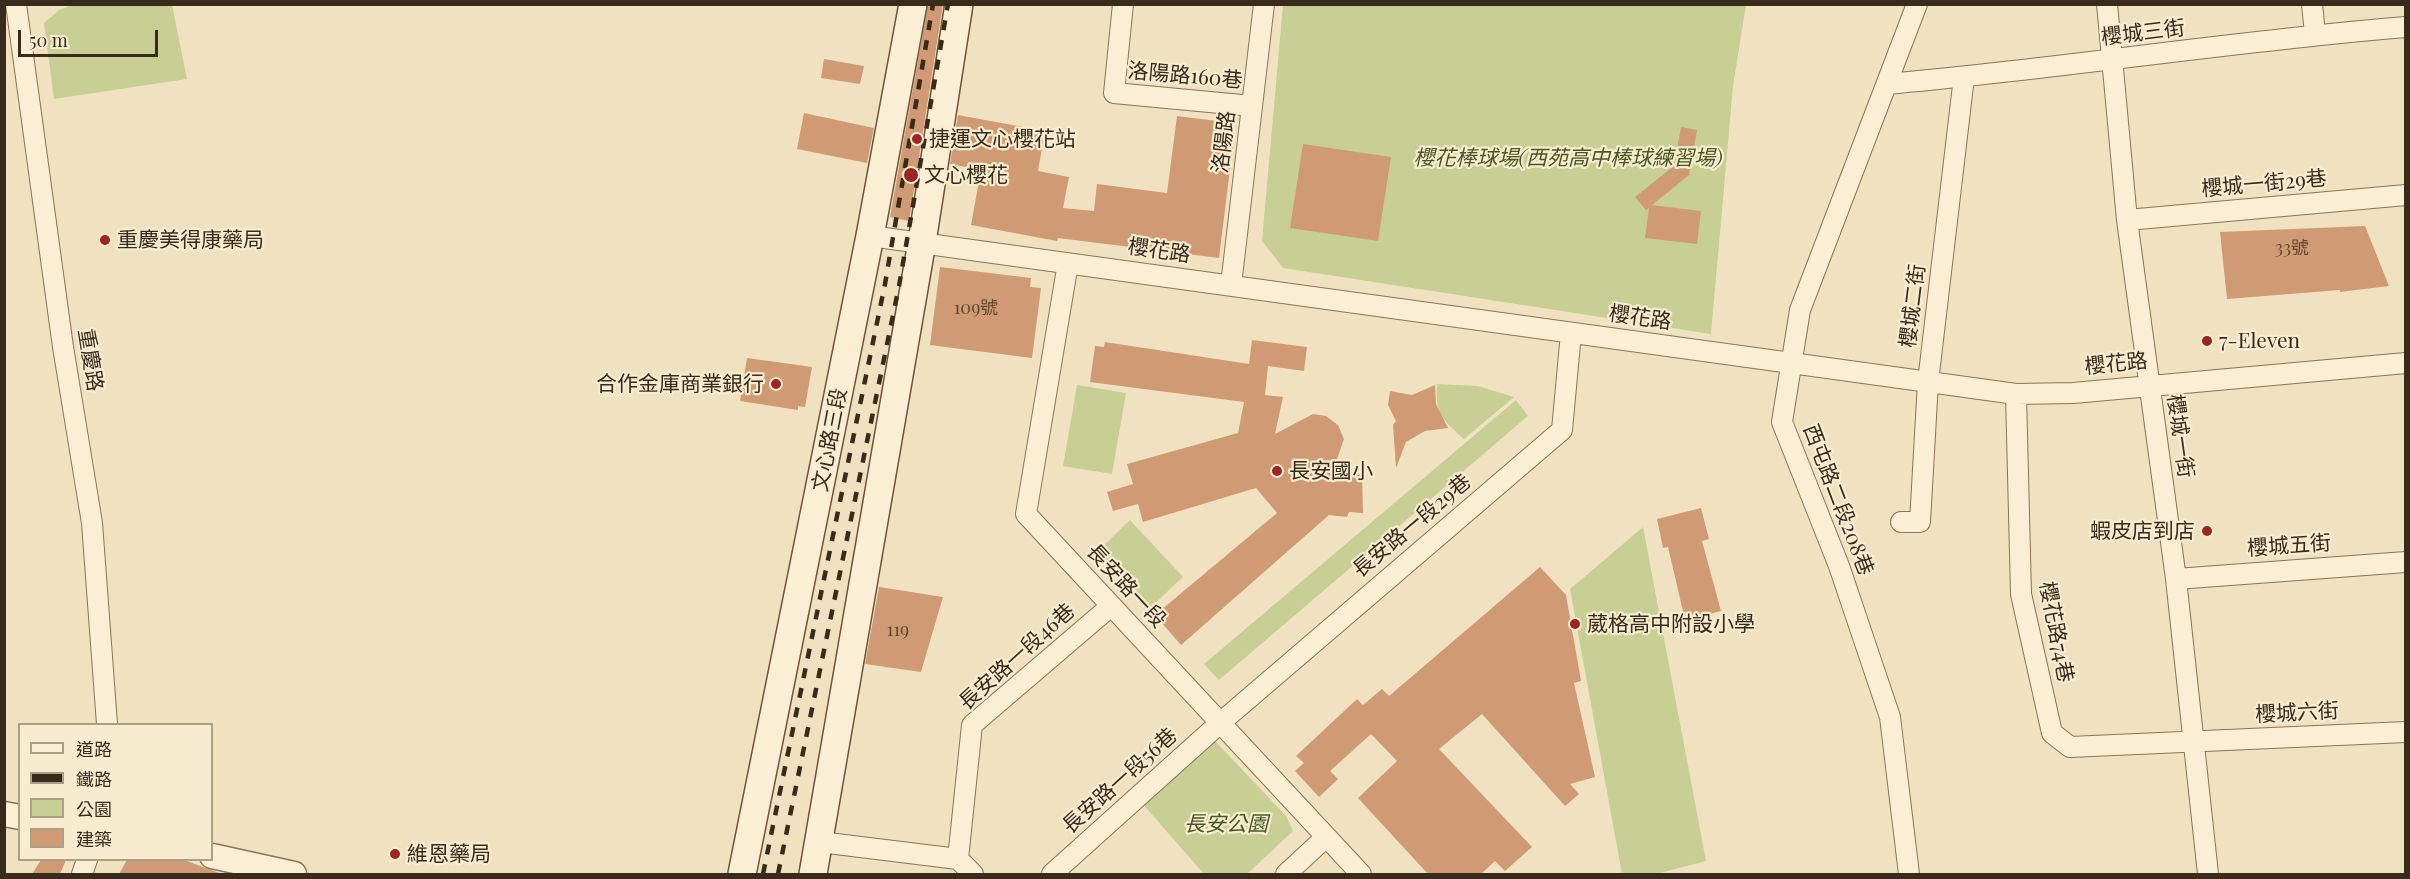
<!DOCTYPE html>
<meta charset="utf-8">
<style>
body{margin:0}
#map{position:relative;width:2410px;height:879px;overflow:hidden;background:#f0e2c0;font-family:"Playfair Display","Noto Sans TC",serif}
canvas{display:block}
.frame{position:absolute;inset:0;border:6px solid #392b1c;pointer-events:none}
.legend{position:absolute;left:18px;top:723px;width:195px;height:138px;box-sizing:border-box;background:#f7ecd0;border:2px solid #ab9f88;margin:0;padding:8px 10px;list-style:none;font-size:18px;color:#392b1c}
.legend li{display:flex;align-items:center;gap:12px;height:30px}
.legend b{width:30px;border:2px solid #ab9f88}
.scale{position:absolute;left:18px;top:30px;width:140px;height:27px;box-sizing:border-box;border:3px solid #392b1c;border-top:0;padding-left:8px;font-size:18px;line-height:21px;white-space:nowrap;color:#392b1c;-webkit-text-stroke:4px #f7ecd0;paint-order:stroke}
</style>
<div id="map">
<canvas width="2410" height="879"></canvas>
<div class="frame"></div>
<ul class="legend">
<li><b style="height:8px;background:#faefd4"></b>道路</li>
<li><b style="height:8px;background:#392b1c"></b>鐵路</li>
<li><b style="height:16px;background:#c7cf94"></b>公園</li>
<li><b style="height:16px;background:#d09b74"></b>建築</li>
</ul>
<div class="scale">50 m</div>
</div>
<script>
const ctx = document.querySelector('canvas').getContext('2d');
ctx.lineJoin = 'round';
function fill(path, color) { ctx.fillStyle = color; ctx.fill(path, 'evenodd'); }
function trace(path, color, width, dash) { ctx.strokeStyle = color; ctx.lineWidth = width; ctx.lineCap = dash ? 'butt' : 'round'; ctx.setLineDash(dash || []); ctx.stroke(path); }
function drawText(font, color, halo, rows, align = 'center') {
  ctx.font = font + ' "Playfair Display","Noto Sans TC",serif'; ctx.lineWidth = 4.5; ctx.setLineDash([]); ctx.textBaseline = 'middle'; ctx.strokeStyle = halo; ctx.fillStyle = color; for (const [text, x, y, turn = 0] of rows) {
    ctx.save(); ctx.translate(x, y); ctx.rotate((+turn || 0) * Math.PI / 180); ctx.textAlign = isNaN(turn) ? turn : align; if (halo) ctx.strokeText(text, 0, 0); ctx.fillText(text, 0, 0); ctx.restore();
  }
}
fill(new Path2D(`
 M75,4L172,5L187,79L54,99L44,23L59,10Z
 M1283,5H1746L1733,86L1711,334L1283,268L1262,241Z
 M1437,384L1478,386L1514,397L1464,439C1442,419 1435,414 1437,384Z
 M1077,385L1126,393L1112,474L1063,466Z
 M1516,400L1528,416L1219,680L1204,664Z
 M1130,520L1183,577L1151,607L1098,551Z
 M1643,527L1706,861L1656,874H1622L1570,589Z
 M1198,742H1216L1286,816L1293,831L1247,874H1204L1140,801Z`), '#c7cf94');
fill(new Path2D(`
 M928,4H943L909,221L890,217Z
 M824,59L864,66L860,84L821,78Z
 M804,113L874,128L867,163L797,149Z
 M958,115L1045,131L1038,171L1069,177L1063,208L1094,211L1097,184L1167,193L1177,116L1225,122L1234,137L1219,258L1058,238L1057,241L971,225L981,170L950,164Z
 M1681,127L1697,130L1689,175L1652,205L1701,211L1697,244L1645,238L1649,208L1646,210L1635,197L1674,166Z
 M1303,144L1391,157L1378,241L1290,228Z
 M2365,226L2389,286L2340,292V290L2227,299L2220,232Z
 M940,267L1031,278L1030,287L1041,288L1032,358L930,345Z
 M1252,340L1307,347L1304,371L1268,366L1265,395L1283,397L1275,434L1313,414L1326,416L1338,425L1344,439L1330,480L1362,474L1363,513L1349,512L1347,517L1329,515L1181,645L1155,615L1277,513L1256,488L1143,522L1138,504L1113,511L1107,492L1133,484L1127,464L1238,433L1244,402L1090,382L1095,346L1104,347L1105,342L1249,364Z
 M747,358L812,367L805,407L798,406V410L740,401Z
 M1435,385L1436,404L1448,428L1425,431L1406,442L1396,468L1393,425L1396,421L1388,405L1390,391L1412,395Z
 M1701,508L1709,539L1702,541L1721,611L1685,620L1668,547L1663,548L1657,519Z
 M1540,567L1566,595L1581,681L1574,683L1595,777L1570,784L1579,794L1565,806L1482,714L1439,749L1532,847L1505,871L1495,861L1481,874H1428L1358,798L1397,761L1371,734L1330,771L1338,779L1319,797L1295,771L1304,763L1296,756L1357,699L1363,705L1382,689L1389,696Z
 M879,587L943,597L921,672L865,664Z
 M41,860H66L60,874H32Z
 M127,860H184L222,874H119Z`), '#d09b74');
const minor = new Path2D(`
 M16,4L63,347L92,523L107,724
 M1123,4L1114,93L1252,106
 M2107,4L2127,220L2176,579L2208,874
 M2312,4L2315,34
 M1887,84C2060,69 2232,41 2406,27
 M2127,220L2406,195
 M870,236L2016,394L2073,393L2406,363
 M1068,263L1026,514L1361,874
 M1231,285L1264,4
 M2016,394L2021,594L2052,733L2070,747L2406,732
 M1901,522H1920L1928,382L1964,77
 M2176,579L2406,562
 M820,842L958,859
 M958,859L972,725L1111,606
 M958,859L973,874
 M82,874L87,860
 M1052,874L1220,723L1562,430L1571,333
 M1286,874L1326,837
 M1909,874L1890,717L1839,566L1782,422L1800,310L1917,4`);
const tertiary = new Path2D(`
 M4,814L20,817
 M212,856L294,874`);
const secondary = new Path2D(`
 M742,874L870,236L913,4
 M813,874L922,242L959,4`);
trace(minor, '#8a7357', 22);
trace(tertiary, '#8a7357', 27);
trace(secondary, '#6c543a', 30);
trace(minor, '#faefd4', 20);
trace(tertiary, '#faefd4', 24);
trace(secondary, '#faefd4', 27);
trace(new Path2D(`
 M763,874L885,284L933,4
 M778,874L899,286L948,4`), '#392b1c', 4.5, [10, 10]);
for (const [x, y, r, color] of [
 [917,139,6,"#9c2424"],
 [911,175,8,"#9c2424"],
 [105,240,6,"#9c2424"],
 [2207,341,6,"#9c2424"],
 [776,384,6,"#9c2424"],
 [1277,471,6,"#9c2424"],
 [2207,531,6,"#9c2424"],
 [1575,624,6,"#9c2424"],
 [395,854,6,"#9c2424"]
]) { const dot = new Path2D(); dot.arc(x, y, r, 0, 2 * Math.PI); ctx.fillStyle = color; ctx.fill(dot); trace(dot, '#f7ecd0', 2); }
drawText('18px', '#5f4732', null, [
 ["33號",2292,248],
 ["109號",976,308],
 ["119",898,630]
]);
drawText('21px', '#392b1c', '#f7ecd0', [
 ["櫻城三街",2143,33,-7],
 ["洛陽路160巷",1185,76,5],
 ["洛陽路",1224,142,-83],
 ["櫻城一街29巷",2264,184,-5],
 ["櫻花路",1159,251,8],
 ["櫻城二街",1913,306,-83],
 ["櫻花路",1640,318,8],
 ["重慶路",90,360,81],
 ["櫻花路",2116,364,-6],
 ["櫻城一街",2180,436,82],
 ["文心路三段",830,440,-79],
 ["西屯路二段208巷",1838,500,69],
 ["長安路一段29巷",1412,526,-40],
 ["櫻城五街",2289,546,-4],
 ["長安路一段",1126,586,47],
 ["櫻花路74巷",2056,632,79],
 ["長安路一段46巷",1017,657,-42],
 ["櫻城六街",2297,713,-3],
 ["長安路一段56巷",1120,781,-42]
]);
drawText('21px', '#392b1c', '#f7ecd0', [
 ["捷運文心櫻花站",929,139],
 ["文心櫻花",924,175],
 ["重慶美得康藥局",117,240],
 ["7-Eleven",2219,341],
 ["合作金庫商業銀行",764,384,"right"],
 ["長安國小",1289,471],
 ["蝦皮店到店",2195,531,"right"],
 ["葳格高中附設小學",1587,624],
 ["維恩藥局",407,854]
], 'left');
drawText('italic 21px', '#495722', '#f7ecd0', [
 ["櫻花棒球場(西苑高中棒球練習場)",1568,158],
 ["長安公園",1226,824]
]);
</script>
